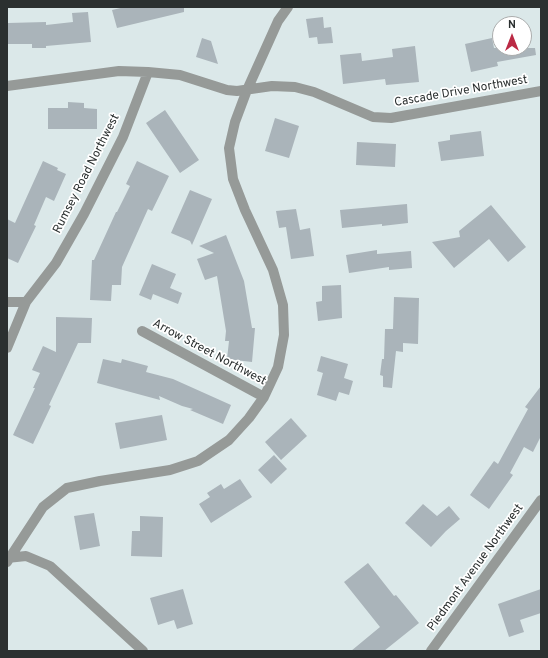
<!DOCTYPE html>
<style>
body{margin:0}
#map{position:relative;width:548px;height:658px;overflow:hidden;background:#dbe8e9;font-family:Overpass,sans-serif}
canvas{display:block}
.frame{position:absolute;inset:0;border:8px solid #2b3030;pointer-events:none}
.north{position:absolute;left:492px;top:16px;width:40px;height:40px;box-sizing:border-box;background:#fff;border:1px solid #aaacac;border-radius:50%;rotate:0deg;font-size:11px;font-weight:700;line-height:16px;text-align:center;color:#2b3030}
.north::after{content:'';display:block;margin:auto;width:14px;height:18px;background:#bb2a45;clip-path:polygon(50% 0,100% 100%,50% 72%,0 100%)}
</style>
<div id="map">
<canvas width="548" height="658"></canvas>
<div class="frame"></div>
<div class="north">N</div>
</div>
<script>
const ctx = document.querySelector('canvas').getContext('2d');
ctx.lineJoin = 'round';
function fill(path, color) { ctx.fillStyle = color; ctx.fill(path, 'evenodd'); }
function trace(path, color, width, dash) { ctx.strokeStyle = color; ctx.lineWidth = width; ctx.lineCap = dash ? 'butt' : 'round'; ctx.setLineDash(dash || []); ctx.stroke(path); }
function drawText(font, color, halo, rows, align = 'center') {
  ctx.font = font + ' Overpass,sans-serif'; ctx.lineWidth = 3.5; ctx.setLineDash([]); ctx.textBaseline = 'middle'; ctx.strokeStyle = halo; ctx.fillStyle = color; for (const [text, x, y, turn = 0] of rows) {
    ctx.save(); ctx.translate(x, y); ctx.rotate((+turn || 0) * Math.PI / 180); ctx.textAlign = isNaN(turn) ? turn : align; if (halo) ctx.strokeText(text, 0, 0); ctx.fillText(text, 0, 0); ctx.restore();
  }
}
fill(new Path2D(`
 M125,7H184V12L117,28L112,10Z
 M88,12L91,42L46,46V48H32V44H8V23L46,22V25L73,22L72,13Z
 M323,17L324,28L331,27L333,43L318,44L317,37L309,38L306,19Z
 M202,38L211,41L218,64L196,57Z
 M492,38L494,48H535L536,55L497,62L498,66L471,72L465,44Z
 M415,46L419,82L386,85L385,79L343,84L340,55L361,53L362,61L393,57L392,49Z
 M68,102L84,103V108L97,109V129H48V108H68Z
 M165,110L199,160L180,173L146,123Z
 M275,118L299,126L289,158L265,151Z
 M481,131L484,156L441,161L438,142L450,140V135Z
 M357,142L396,144L395,167L356,165Z
 M43,161L58,168L57,170L66,174L54,201L46,197L34,225L36,226L18,263L7,258V219L15,223Z
 M137,161L169,176L152,211L148,209L122,267L121,285H112L111,301L90,300L92,260H94L116,212H117L130,186L126,184Z
 M190,190L212,199L192,245L190,241L171,233Z
 M407,204L408,223L382,226V224L342,228L340,210Z
 M491,205L526,247L508,262L489,239L454,268L432,242L460,237L459,231Z
 M296,209L300,230L310,228L314,256L291,259L286,227L279,228L276,211Z
 M226,235L244,281L252,328H255L252,362L227,359L229,341H225L226,331L217,276L205,280L197,259L214,253L199,246Z
 M377,250V254L411,251L412,268L389,270V267L349,273L346,255Z
 M152,264L176,274L170,288L182,293L178,304L153,294L151,300L139,295Z
 M341,285L342,318L318,321L316,302L322,301V286Z
 M394,297L419,298L418,344L403,343V352L396,351L392,388L383,387V376L380,375L382,359H384L385,329H393Z
 M56,317L92,318L91,343H78L49,405L51,406L33,444L13,435L35,388H33L40,373L32,370L43,346L56,352Z
 M321,356L348,364L344,378L353,381L349,395L339,392L336,401L317,395L323,373L317,371Z
 M103,359L121,363L122,359L148,366L146,372L173,379L231,405L223,424L190,410L193,409L182,406L159,396L160,400L97,383Z
 M541,386V436L533,452L524,447L510,473L513,475L489,509L470,495L494,461L498,464L528,409L525,407Z
 M162,415L167,440L120,449L115,423Z
 M291,418L307,436L281,460L265,442Z
 M274,455L287,469L271,484L258,470Z
 M240,479L252,497L211,523L199,504L210,497L207,493L221,484L224,489Z
 M423,504L437,516L449,506L460,519L446,531L431,547L405,523Z
 M94,513L100,546L80,550L74,516Z
 M140,516L163,517L162,557L131,556L132,531H140Z
 M368,563L394,596L396,595L419,623L384,651H351L380,627L344,582Z
 M183,589L193,624L177,629L174,620L158,625L150,598Z
 M541,589V613L520,620L524,632L509,637L498,604Z`), '#aab4ba');
trace(new Path2D(`
 M7,86L119,71L148,72L180,75L227,90L237,91L272,86L295,87L314,92L373,117L391,118L541,91
 M7,302H26
 M142,331L264,397
 M7,348L26,302L56,263L84,214L123,137L148,72
 M7,558L26,556L50,566L143,651
 M7,562L43,507L67,488L100,481L170,470L198,461L229,440L249,418L264,397L278,367L284,335L283,305L273,270L245,210L233,179L229,148L235,122L247,90L278,21L288,7
 M431,651L541,500`), '#969a98', 10);
drawText('12px', '#2b3030', '#fff', [
 ["Cascade Drive Northwest",461,92,-10],
 ["Rumsey Road Northwest",87,174,-63],
 ["Arrow Street Northwest",209,353,28],
 ["Piedmont Avenue Northwest",476,568,-54]
]);
</script>
